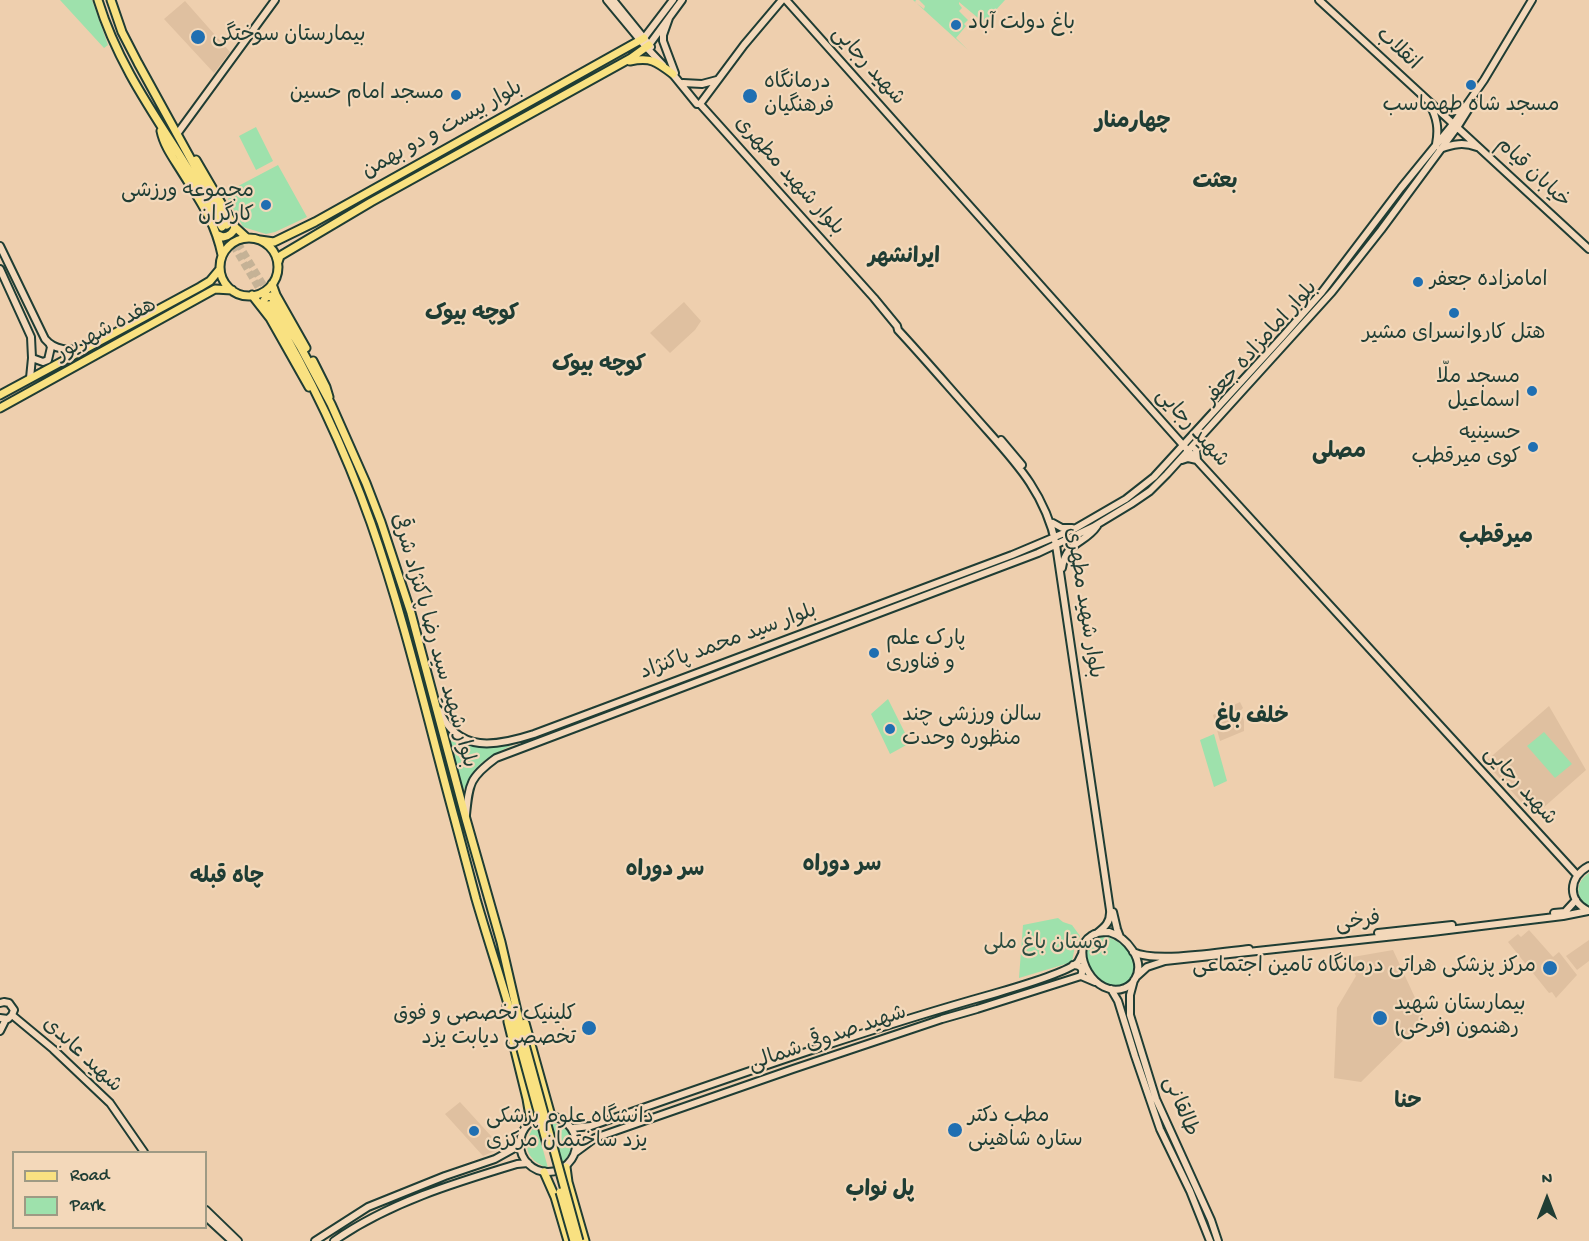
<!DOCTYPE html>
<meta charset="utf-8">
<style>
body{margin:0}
#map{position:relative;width:1589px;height:1241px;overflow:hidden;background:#eecfae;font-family:"Gochi Hand",sans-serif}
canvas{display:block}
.legend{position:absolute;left:12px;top:1151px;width:195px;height:78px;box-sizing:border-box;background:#f3d8ba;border:2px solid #9e9a84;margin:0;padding:8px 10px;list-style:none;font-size:18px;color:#1f3d34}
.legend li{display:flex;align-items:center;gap:12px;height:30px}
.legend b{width:30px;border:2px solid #9e9a84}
.north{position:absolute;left:1517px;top:1169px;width:60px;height:60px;-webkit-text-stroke:4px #f3d8ba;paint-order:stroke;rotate:0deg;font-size:16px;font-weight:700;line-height:24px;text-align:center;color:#1f3d34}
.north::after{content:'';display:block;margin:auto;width:21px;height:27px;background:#1f3d34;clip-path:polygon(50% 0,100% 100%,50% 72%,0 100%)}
</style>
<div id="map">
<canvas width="1589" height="1241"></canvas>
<ul class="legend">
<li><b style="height:8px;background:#f9e181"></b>Road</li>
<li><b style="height:16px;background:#9ee1ac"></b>Park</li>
</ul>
<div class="north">N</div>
</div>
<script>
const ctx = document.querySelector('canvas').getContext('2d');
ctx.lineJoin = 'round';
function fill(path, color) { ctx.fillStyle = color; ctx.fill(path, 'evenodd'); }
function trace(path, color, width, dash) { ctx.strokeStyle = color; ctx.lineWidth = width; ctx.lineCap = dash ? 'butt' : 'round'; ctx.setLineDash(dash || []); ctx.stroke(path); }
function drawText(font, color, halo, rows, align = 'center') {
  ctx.font = font + ' "Gochi Hand","Playpen Sans Arabic",sans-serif'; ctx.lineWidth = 4.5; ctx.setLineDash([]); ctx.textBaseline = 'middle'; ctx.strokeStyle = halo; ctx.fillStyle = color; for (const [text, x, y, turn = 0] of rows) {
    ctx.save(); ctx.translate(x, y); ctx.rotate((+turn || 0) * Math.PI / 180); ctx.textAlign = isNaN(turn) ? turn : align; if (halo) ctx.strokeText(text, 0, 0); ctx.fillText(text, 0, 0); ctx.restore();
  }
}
fill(new Path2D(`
 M185,1L230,52L214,73L164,19Z
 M684,302L701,321L695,330L670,353L650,333Z
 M1240,702L1243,708L1240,711L1244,721V731L1220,741L1213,715Z
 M1549,706L1586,770L1534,816L1485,762Z
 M1529,930L1553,957L1559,952L1577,975L1556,998L1552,992L1549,993L1508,942L1518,934L1521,937Z
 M1589,940V961L1577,970L1566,956Z
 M1393,950L1423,1015L1422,1022L1361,1082L1334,1078L1337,1008L1356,976L1347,958Z
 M460,1102L502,1148L483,1156L445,1114Z`), '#dfc0a0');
fill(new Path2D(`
 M60,0H92L108,45L104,48Z
 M913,0H916L915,2L924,9L925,6L919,0H1005L984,23L959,2V4L962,8L959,11L968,20L964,24L966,26L956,38L968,50Z
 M256,127L273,161L256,170L239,136Z
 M278,165L307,217L275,232L266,234L243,227L225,193Z
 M888,699L910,743L890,754L871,714Z
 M444,727C473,747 478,749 513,745C482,759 474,765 461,797Z
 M1544,732L1572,764L1555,778L1527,746Z
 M1214,734L1227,781L1214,787L1200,740Z
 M1589,873V907C1575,898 1575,882 1589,873Z
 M1058,918L1063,922L1072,925L1080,936L1075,946L1072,962L1019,978L1023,925Z
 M1101,936C1118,937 1139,955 1134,974C1133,978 1130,983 1126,985C1123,986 1115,987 1112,987C1098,985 1079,953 1088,942C1092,938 1096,937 1101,936Z
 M549,1122C577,1126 579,1147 560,1165Z
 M536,1124L548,1168C525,1160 521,1143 536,1124Z`), '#9ee1ac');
trace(new Path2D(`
 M227,225L272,299
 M222,227L267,302`), '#c5b296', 7, [7, 3.5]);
const secondary = new Path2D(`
 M607,0L646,47L663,65
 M613,0L651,47
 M786,0L1183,445L1577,875
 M1319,0L1589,249
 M669,18L663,35V41L675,73
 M644,38L673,0
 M649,45L682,0
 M671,72L697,104H700L874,298L897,326L898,330C923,357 947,385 971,412C1009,456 1044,487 1056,545L1110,910C1111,922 1105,927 1096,934
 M683,83L702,84L717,80
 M700,104L744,45L782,0
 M1430,105C1437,118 1439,129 1436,144
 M1440,109C1449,113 1456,113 1464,107
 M177,134L275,0
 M1440,149C1453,144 1464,142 1477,147
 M0,246L45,339C55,351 69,350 83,349
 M0,269L31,337L32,358L30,378
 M32,358L43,362L48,360L51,347L50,345
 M1001,440L1022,465
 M1182,460L1188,458L1197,460L1196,450L1197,441
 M1053,523L1062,528H1072
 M1062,568C1066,541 1085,544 1097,526
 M439,710C458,754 497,746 534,734L1012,555L1076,528L1126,499L1154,477L1283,336L1322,292L1401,188L1454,123L1484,80L1532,0
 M466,815C469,783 470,777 496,758L1038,553L1093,527L1131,504L1150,491L1167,474L1332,292L1381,230L1458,126L1473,102
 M1589,911C1567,901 1568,877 1589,866
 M1113,912L1117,929L1120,937
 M1554,913L1565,912L1576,900
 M1109,932C1126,937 1146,960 1135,979C1133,983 1129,986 1125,988C1095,1000 1068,950 1091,936C1096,932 1103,932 1109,932Z
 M1378,933L1452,925
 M1133,952C1155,963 1222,952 1249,949
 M1073,965C1081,965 1084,969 1081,976
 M1136,977L1147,967L1165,961L1432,932L1563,916L1588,911
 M1134,980L1130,995V1015L1156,1099L1211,1220L1218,1241
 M1111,989L1118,1001L1135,1056L1160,1129L1190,1191L1210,1241
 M0,1003L4,1002L9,1003L14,1010L12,1015L8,1019L0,1018
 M12,1015L53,1049L110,1103L144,1152
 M0,1031L6,1019
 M520 1144a28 28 0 1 1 56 0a28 28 0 1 1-56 0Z
 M572,1128L591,1126C724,1080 857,1032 993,994C1010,989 1067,973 1078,962C1079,960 1081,956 1082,954
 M576,1152L595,1138L793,1069L942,1019L977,1009L1081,976L1095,982
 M206,1210L238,1241
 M206,1217L232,1241
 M315,1241L368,1207L445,1176L495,1159L513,1149L520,1140
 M334,1241C388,1203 454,1183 517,1164L528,1163`);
const primary = new Path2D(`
 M98,0C114,53 143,98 172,143C190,171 206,199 222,227
 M111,0L122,32L138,63L227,225
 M630,61C651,57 656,61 673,74
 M161,131C164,146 174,159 182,172C200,201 215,221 222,255
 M196,160L231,220L235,227L247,238
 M218,235L223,237C230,236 233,233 235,227
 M220 267a29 29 0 1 1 58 0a29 29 0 1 1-58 0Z
 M260,240L274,242L315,222L644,38
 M278,262L280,256L371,202L631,58L649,45
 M272,284L276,295L306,348
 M252,295L270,318L309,387
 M273,302L301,348L331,404L366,483L381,522L411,613L466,819L501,942L524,1041
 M261,305L266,297L276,295
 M268,305C309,374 344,447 371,523C405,620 428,721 455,820C462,846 469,873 476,899C490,947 506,994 519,1042
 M313,361L326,387L329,397
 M0,395L200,287L210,281L220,269
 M0,408L215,289L232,290
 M507,1006L508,1022L527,1099L531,1122
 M525,1023L551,1116
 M566,1167L568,1182L585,1241
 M544,1172L555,1197L568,1241`);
trace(secondary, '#1f3d34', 10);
trace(primary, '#1f3d34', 11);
trace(secondary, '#f3d8ba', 6);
trace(primary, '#f9e181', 7);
const primaryBridge = new Path2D(`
 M524,1041L579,1241
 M519,1042L547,1144
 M560,1192L574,1241`);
trace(primaryBridge, '#1f3d34', 11, []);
trace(primaryBridge, '#f9e181', 7);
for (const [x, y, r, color] of [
 [956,25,6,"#1f6fb2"],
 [198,37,8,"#1f6fb2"],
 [1471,85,6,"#1f6fb2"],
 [456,95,6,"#1f6fb2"],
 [750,96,8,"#1f6fb2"],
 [266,205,6,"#1f6fb2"],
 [1418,282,6,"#1f6fb2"],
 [1454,313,6,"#1f6fb2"],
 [1532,391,6,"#1f6fb2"],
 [1533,447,6,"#1f6fb2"],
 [874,653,6,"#1f6fb2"],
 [890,729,6,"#1f6fb2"],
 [1550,968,8,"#1f6fb2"],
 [1380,1018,8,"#1f6fb2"],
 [589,1028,8,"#1f6fb2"],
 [955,1130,8,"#1f6fb2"],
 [474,1131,6,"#1f6fb2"]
]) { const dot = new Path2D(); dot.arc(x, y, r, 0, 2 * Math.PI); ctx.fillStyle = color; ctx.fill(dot); trace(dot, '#f3d8ba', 2); }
drawText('21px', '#1f3d34', '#f3d8ba', [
 ["باغ دولت آباد",968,25],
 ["بیمارستان سوختگی",212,37],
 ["درمانگاه",764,84],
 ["فرهنگیان",764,108],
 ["مسجد امام حسین",444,95,"right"],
 ["مسجد شاه طهماسب",1471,107,"center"],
 ["مجموعه ورزشی",254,193,"right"],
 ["کارگران",254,217,"right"],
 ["امامزاده جعفر",1430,282],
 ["هتل کاروانسرای مشیر",1454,335,"center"],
 ["مسجد ملّا",1520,379,"right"],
 ["اسماعیل",1520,403,"right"],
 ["حسینیه",1521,435,"right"],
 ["کوی میرقطب",1521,459,"right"],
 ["پارک علم",886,641],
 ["و فناوری",886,665],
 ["سالن ورزشی چند",902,717],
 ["منظوره وحدت",902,741],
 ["مرکز پزشکی هراتی درمانگاه تامین اجتماعی",1536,968,"right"],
 ["بیمارستان شهید",1394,1006],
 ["رهنمون (فرخی)",1394,1030],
 ["کلینیک تخصصی و فوق",576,1016,"right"],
 ["تخصصی دیابت یزد",576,1040,"right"],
 ["مطب دکتر",968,1118],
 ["ستاره شاهینی",968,1142],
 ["دانشگاه علوم پزشکی",486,1119],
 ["یزد ساختمان مرکزی",486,1143]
], 'left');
drawText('21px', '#1f3d34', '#f3d8ba', [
 ["انقلاب",1397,50,43],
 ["شهید رجایی",867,67,48],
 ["بلوار بیست و دو بهمن",443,131,-29],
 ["خیابان قیام",1532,174,43],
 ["بلوار شهید مطهری",788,177,48],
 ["هفده شهریور",107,331,-28],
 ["بلوار امامزاده جعفر",1262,344,-48],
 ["شهید رجایی",1191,429,48],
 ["بلوار شهید مطهری",1082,603,81],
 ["بلوار شهید سید رضا پاکنژاد شرقی",432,641,74],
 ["بلوار سید محمد پاکنژاد",729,643,-20],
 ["شهید رجایی",1519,787,48],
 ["فرخی",1358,923,-7],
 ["شهید صدوقی شمالی",828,1040,-19],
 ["شهید عابدی",81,1056,43],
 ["طالقانی",1179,1107,68]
]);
drawText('21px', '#2c4d40', '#f3d8ba', [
 ["بوستان باغ ملی",1046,945]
]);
drawText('bold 22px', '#1f3d34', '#f3d8ba', [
 ["چهارمنار",1133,124],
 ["بعثت",1215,184],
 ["ایرانشهر",904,259],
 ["کوچه بیوک",472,316],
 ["کوچه بیوک",599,367],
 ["مصلی",1339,454],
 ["میرقطب",1496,539],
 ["خلف باغ",1252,719],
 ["سر دوراه",842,867],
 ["سر دوراه",665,872],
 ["چاه قبله",227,879],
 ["حنا",1408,1104],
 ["پل نواب",880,1192]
]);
</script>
